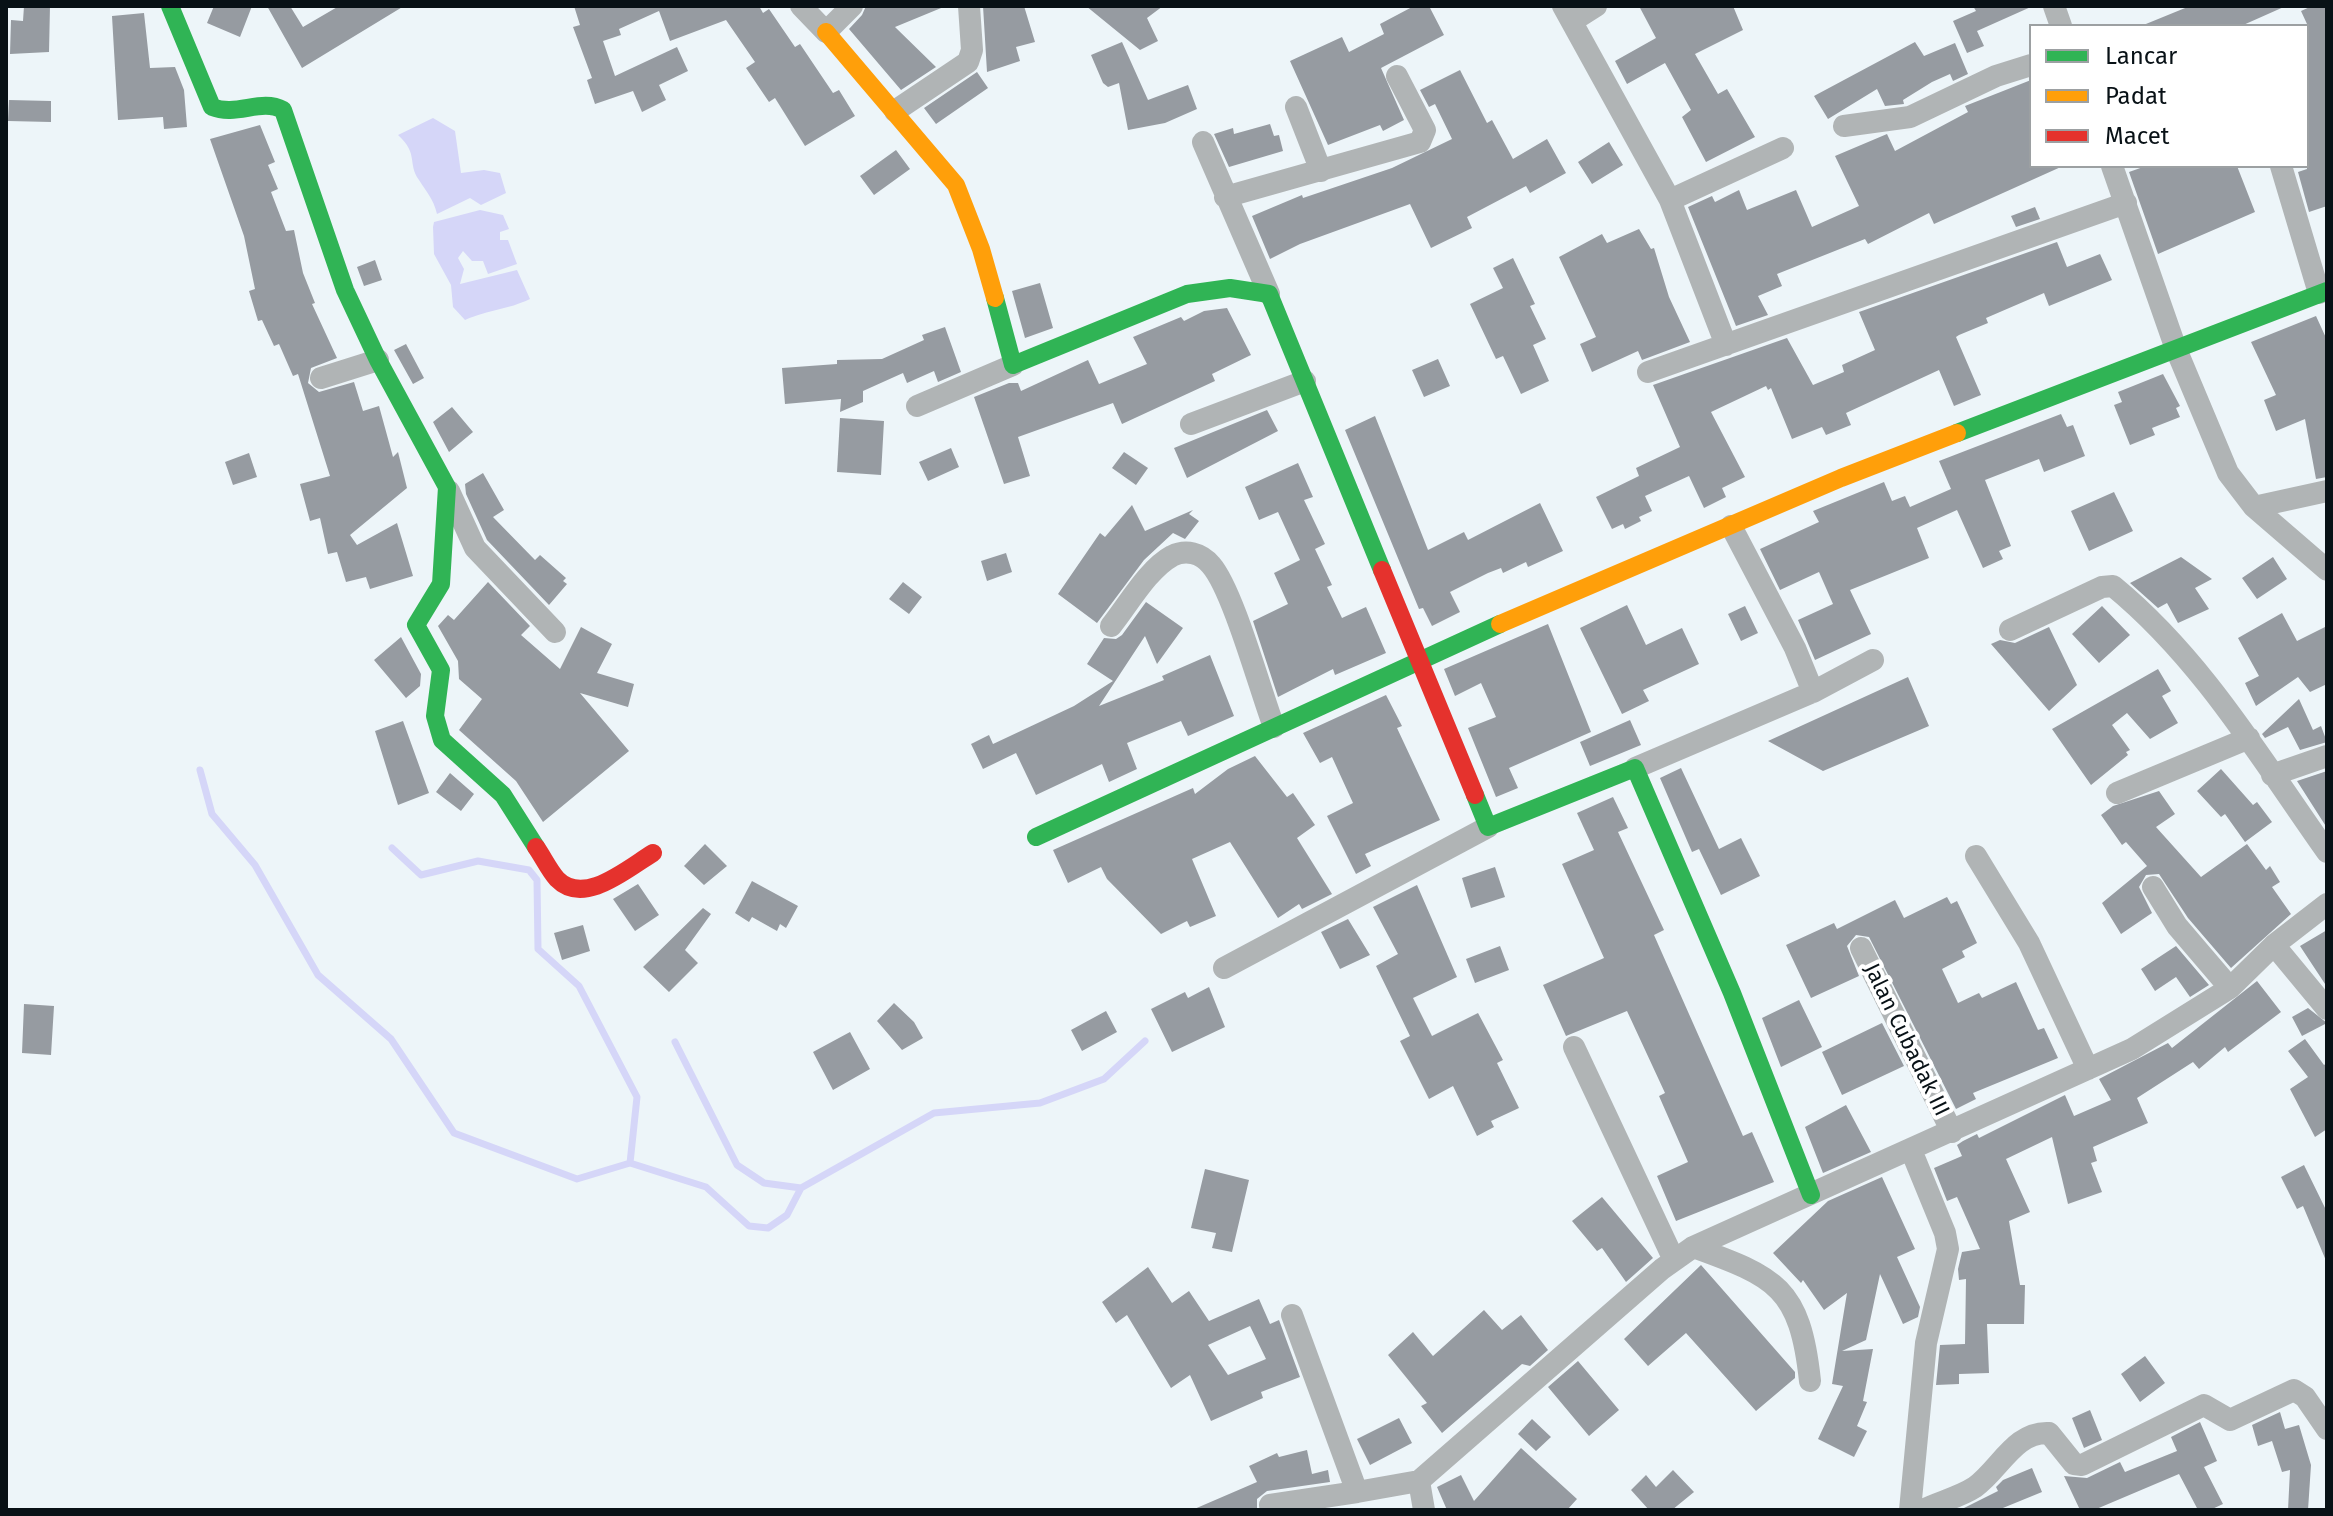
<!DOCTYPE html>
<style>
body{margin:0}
#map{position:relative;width:2333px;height:1516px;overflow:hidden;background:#edf5f9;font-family:"Fira Sans",sans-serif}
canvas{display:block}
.frame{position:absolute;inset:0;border:8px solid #081116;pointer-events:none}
.legend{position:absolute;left:2029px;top:24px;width:280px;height:144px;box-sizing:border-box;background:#fff;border:2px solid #9ca0a2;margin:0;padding:10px 14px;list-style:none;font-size:24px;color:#081116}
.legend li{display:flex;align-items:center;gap:16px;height:40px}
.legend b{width:40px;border:2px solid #9ca0a2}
</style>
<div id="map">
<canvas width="2333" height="1516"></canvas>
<div class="frame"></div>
<ul class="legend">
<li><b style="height:10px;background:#30b455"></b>Lancar</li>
<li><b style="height:10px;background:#ff9f0a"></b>Padat</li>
<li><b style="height:10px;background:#e5322d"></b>Macet</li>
</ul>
</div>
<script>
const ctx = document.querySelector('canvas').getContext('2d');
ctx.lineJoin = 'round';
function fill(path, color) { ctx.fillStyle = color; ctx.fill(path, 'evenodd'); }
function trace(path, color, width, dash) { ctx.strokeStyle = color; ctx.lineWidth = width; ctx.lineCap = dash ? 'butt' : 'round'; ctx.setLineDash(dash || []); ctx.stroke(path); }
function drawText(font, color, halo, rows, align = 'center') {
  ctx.font = font + ' "Fira Sans",sans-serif'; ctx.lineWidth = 8; ctx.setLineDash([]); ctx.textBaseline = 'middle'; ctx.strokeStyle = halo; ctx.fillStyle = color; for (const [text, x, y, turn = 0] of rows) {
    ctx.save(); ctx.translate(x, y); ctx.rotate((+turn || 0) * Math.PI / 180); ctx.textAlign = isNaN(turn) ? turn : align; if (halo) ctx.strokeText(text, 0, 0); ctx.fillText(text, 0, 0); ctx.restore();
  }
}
fill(new Path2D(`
 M433,118L455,131L461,173L484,170L500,173L506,193L481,205L470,198L437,214C433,198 427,193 419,180C407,163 419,154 398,135Z
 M480,210L503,215L509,229L500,232V240H508L517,264L488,274L483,261H472L463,251L458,258L464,269L460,284L517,270L530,299C507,310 490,309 465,320L453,307L451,285L434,254L433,227L434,222Z`), '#d5d6f8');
trace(new Path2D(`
 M200,770L212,814L255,865L318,975L391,1039L454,1133L577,1179L630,1163L706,1187L749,1226L768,1228L787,1215L801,1188
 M392,848L421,875L478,861L529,870L537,880L538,949L579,986L637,1097L630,1163
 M675,1042L737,1165L764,1183L801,1188L934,1113L1040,1103L1104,1079L1145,1041`), '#d5d6f8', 7);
fill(new Path2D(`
 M24,6H50L49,52L10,54L11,20L23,21Z
 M214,6H252L240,37L207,23Z
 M267,6H290L303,27L339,6H404L302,68Z
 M574,6H759L763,13L769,9L795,47L800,44L833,93L839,90L855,116L805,146L775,98L769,102L746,68L755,62L726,20L670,41L659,11L619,29L621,35L603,41L615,76L677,47L688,71L659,85L666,100L642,112L633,91L595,104L587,80L592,78L573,27L580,25Z
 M866,6H946L895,27L936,67L901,90L849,29L862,15Z
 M983,6H1024L1035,42L1016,47L1020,61L987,72Z
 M1086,6H1163L1147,18L1158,41L1140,50Z
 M1414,6H1429L1444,35L1381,68L1404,120L1383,131L1380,125L1328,145L1290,61L1342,37L1349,52L1384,34L1380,24Z
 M1639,6H1733L1743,30L1695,54L1718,94L1727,89L1755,137L1706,162L1682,117L1691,110L1665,63L1627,84L1615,61L1656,38Z
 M1973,6H2033L1977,31L1984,46L1967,53L1953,21L1976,11Z
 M2190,6H2286L2241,26H2141Z
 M2312,6H2327V206L2309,212L2298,172L2307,169V24L2301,11Z
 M144,13L150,68L175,67L184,90L187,127L164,129L163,117L118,120L112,16Z
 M1122,42L1148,100L1188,85L1197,109L1165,123L1128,130L1119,83L1108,87L1103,83L1091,55Z
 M1915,42L1924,56L1955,43L1968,74L1953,81L1950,74L1932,82L1903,100L1904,104L1885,106L1877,89L1828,119L1814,96Z
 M1460,70L1487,123L1492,120L1513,159L1547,139L1566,173L1530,193L1526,186L1467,217L1472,228L1431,248L1410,204L1300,244L1270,259L1252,216L1302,195L1303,198L1392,168L1452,139L1435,104L1429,107L1420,90Z
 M977,72L988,88L936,124L924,108Z
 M2031,80V166H2063L1934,224L1929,213L1868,244L1865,239L1777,274L1782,286L1758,296L1768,315L1736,326L1688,207L1712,196L1715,202L1739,190L1747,210L1796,190L1812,227L1859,206L1835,156L1887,134L1895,151L1968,112L1965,106Z
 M9,100L51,101V122L8,121Z
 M1270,124L1274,136L1279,135L1283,151L1229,167L1214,134L1233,128L1234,134Z
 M260,125L275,162L268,165L278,189L271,192L286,231L294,230L303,273L315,303L312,304L337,358L311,368L308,383L319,392L354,382L363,411L379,406L393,457L398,452L407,488L350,535L357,545L397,523L413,576L370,589L366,577L346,582L337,552L328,554L320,518L310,521L300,484L330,476L298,374L293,376L279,344L274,346L262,320L258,321L249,291L255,289L244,236L210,139Z
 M1609,142L1623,165L1592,184L1578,162Z
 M896,150L910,169L874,195L860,176Z
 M2146,166H2237L2255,212L2158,254L2129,172Z
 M2035,207L2040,219L2016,227L2011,216Z
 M1639,229L1651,249L1654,248L1669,297L1690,342L1642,360L1638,351L1592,372L1580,344L1596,337L1559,257L1602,234L1607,243Z
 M2057,242L2067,267L2100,254L2112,280L2049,306L2044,293L1986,318L1988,323L1959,335L1956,337L1981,395L1954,406L1939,370L1846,413L1851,425L1826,435L1822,427L1792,439L1771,388L1768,390L1766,386L1711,412L1745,477L1722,488L1726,497L1704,508L1689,476L1645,496L1652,511L1639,517L1641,521L1625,529L1623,524L1612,529L1596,497L1639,476L1636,468L1680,447L1653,385L1787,338L1813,385L1844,372L1842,365L1875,350L1859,312Z
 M1513,258L1535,304L1530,306L1546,339L1533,345L1549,381L1521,394L1503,356L1496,359L1470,304L1503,288L1493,268Z
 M375,260L382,280L364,286L357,267Z
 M1040,283L1053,328L1025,338L1012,291Z
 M1227,308L1251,355L1212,374L1215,381L1122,424L1113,403L1018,437L1030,476L1004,484L974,397L1009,383H1018L1021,391L1088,360L1099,384L1147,364L1133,337L1181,317L1184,321L1204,311Z
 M2316,316L2327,340V477L2316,479L2305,419L2276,431L2264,400L2276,395L2251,342Z
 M945,327L961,372L938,382L934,371L907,383L903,373L863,391V402L840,412L841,399L785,404L782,368L837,364V360L882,359L924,340L922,335Z
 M406,344L424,378L413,384L394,350Z
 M1438,359L1450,386L1424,397L1412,370Z
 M2163,374L2180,406L2176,408L2180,417L2152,428L2155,435L2130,445L2114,405L2122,402L2118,392Z
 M452,407L473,432L449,452L433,422Z
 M1267,410L1278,431L1187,478L1174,448Z
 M2061,414L2067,427L2073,425L2085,456L2044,472L2039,459L1985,480L2011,546L1999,551L2003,559L1983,568L1957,510L1917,528L1929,558L1850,590L1871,634L1815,660L1798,620L1833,604L1819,572L1780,590L1760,549L1819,522L1813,511L1884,482L1892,501L1905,496L1910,507L1951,489L1939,461Z
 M1375,416L1428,550L1464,532L1468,540L1540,503L1563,551L1528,567L1526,562L1503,573L1501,568L1488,573L1450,592L1460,612L1432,626L1423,608L1419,609L1345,430Z
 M840,418L884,421L881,475L837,472Z
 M951,448L959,467L928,481L919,462Z
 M1124,452L1148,468L1136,485L1112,468Z
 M249,453L257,477L233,485L225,462Z
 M1298,463L1313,497L1304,500L1325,544L1315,549L1332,585L1327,587L1342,618L1366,607L1386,653L1335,675L1333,669L1278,697L1253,621L1288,604L1274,573L1300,560L1278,512L1259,520L1245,487Z
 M483,473L504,510L493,517L535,560L540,555L566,578L563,581L567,584L549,605L487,540L466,494L465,484Z
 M2114,492L2133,531L2089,551L2071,511Z
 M1132,505L1145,531L1193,510L1189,514L1199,521L1185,539L1173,533L1144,560L1097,623L1058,594L1100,533L1105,537Z
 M1006,553L1012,572L987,581L981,561Z
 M2181,557L2212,579L2195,588L2209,609L2178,623L2167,603L2158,608L2130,583Z
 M2273,557L2287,579L2257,599L2242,578Z
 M488,582L530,626L521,635L560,669L581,627L612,644L597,673L634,684L628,707L580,693L629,751L543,822L516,781L459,730L482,699L459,679L458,661L438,626L448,615L454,620Z
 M903,582L922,597L909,614L889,599Z
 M1146,602L1183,628L1157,664L1145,636L1099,706L1164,680L1162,676L1210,655L1234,716L1188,736L1181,721L1127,743L1137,769L1109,782L1102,764L1036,795L1016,753L983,769L971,744L989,735L993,744L1074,706L1113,681L1087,664L1104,638L1116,639L1122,635Z
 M1627,605L1646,645L1682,628L1699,664L1643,690L1649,701L1622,714L1580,628Z
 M1745,606L1758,633L1741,641L1728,614Z
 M2102,606L2130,635L2099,663L2072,634Z
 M2282,613L2297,641L2327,626V684L2310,692L2298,677L2256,706L2245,683L2259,676L2238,638Z
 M1548,624L1591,732L1509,768L1518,788L1496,797L1468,728L1496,717L1481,683L1455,696L1444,669Z
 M2049,627L2077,685L2049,711L1991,644L2000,640L2015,643Z
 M401,637L421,674L420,686L406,698L374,660Z
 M2158,669L2171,691L2162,696L2178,723L2150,739L2127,713L2112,725L2130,750L2126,752L2128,755L2091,785L2052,729Z
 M1908,677L1929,726L1823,771L1768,741Z
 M1386,695L1402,726L1397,728L1440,820L1365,854L1371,866L1356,874L1327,816L1353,803L1332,757L1320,763L1303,733Z
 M2299,699L2313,730L2321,726L2327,742L2300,750L2288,727L2265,738L2262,734Z
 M1630,720L1641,745L1590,766L1580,742Z
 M403,721L429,793L398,805L375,731Z
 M1255,756L1287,797L1293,793L1315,825L1297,838L1332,894L1302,909L1299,904L1278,918L1230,842L1192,859L1216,916L1190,927L1187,921L1161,934L1107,879L1101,867L1068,883L1053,850L1193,788L1195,794L1228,769Z
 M1681,768L1719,849L1741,838L1760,876L1721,895L1699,849L1692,852L1660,778Z
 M2221,769L2253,805L2257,802L2272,822L2245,842L2225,814L2221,817L2197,791Z
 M2327,771V828L2297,781Z
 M450,773L474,794L461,811L436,792Z
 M2159,791L2175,814L2156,827L2201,877L2247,844L2266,870L2270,866L2280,882L2272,887L2291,914L2231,968L2188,918L2159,874L2146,875L2139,887L2152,913L2121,934L2102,903L2147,866L2126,842L2122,845L2101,815L2113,806Z
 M1613,797L1628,828L1618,832L1664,930L1654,935L1743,1136L1752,1132L1774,1182L1676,1221L1657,1176L1688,1162L1659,1096L1665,1093L1627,1011L1566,1036L1543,985L1604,958L1562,864L1594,850L1577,813Z
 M705,844L727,866L704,885L684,866Z
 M1495,867L1505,897L1471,908L1462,878Z
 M752,881L798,906L786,928L780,924L777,931L752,917L749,922L735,913Z
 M638,884L659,915L635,931L613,899Z
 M1417,885L1457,977L1413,998L1432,1036L1478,1013L1503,1060L1497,1063L1519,1108L1491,1121L1494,1127L1477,1136L1453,1086L1429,1099L1400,1041L1410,1036L1376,966L1398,954L1373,907Z
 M1947,897L1951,904L1957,901L1977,943L1962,951L1965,957L1942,969L1958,1003L1979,993L1982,998L2016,982L2038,1030L2044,1028L2058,1058L1973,1093L1976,1099L1956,1109L1869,937L1856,935L1847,946L1859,976L1811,998L1786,945L1834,923L1837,929L1895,900L1904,918Z
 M703,908L711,914L685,950L698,963L669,992L643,967Z
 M1348,919L1370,955L1340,969L1321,932Z
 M583,925L590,951L562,960L554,933Z
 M2327,930V987L2300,946Z
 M1500,946L1509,970L1475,983L1466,959Z
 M2176,946L2209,985L2190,997L2176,977L2155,991L2141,969Z
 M2257,981L2281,1012L2228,1052L2225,1047L2199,1069L2193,1062L2137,1098L2148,1123L2093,1147L2097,1161L2091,1163L2102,1192L2068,1204L2052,1137L2006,1159L2030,1212L2009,1221L2020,1285H2025L2024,1324H1987L1989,1373L1959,1374V1384L1936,1385L1940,1345L1965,1344L1966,1279L1959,1280L1958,1269L1962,1252L1980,1249L1957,1197L1947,1201L1934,1168L1962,1156L1957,1145L1963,1141L1977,1134L1979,1138L2065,1095L2074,1116L2111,1100L2099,1079L2168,1043L2172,1048Z
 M1209,987L1225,1027L1172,1052L1151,1009L1185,992L1188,998Z
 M1799,1000L1822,1047L1781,1067L1762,1018Z
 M894,1003L914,1022L923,1038L902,1050L877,1021Z
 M24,1004L54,1006L51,1055L22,1053Z
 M2308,1008L2327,1023L2302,1036L2292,1017Z
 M1106,1011L1117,1032L1082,1051L1071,1030Z
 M1882,1023L1904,1066L1842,1095L1822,1052Z
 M850,1032L870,1069L833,1090L813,1052Z
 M2305,1039L2324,1065L2327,1063V1129L2315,1137L2290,1089L2308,1077L2288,1051Z
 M1846,1105L1871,1152L1823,1173L1805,1127Z
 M2304,1165L2327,1212V1263L2303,1206L2297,1209L2281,1177Z
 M1205,1169L1249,1180L1232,1252L1212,1248L1216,1233L1191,1228Z
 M1882,1177L1915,1249L1897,1257L1920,1307L1918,1317L1903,1324L1880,1274L1866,1340L1842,1351L1873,1349L1863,1401L1867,1402L1857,1426L1867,1431L1854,1457L1818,1439L1843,1386L1832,1384L1847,1293L1824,1310L1803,1280L1801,1283L1773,1253L1828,1201Z
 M1602,1197L1653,1258L1626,1282L1602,1248L1597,1251L1572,1221Z
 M1701,1265L1795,1372V1378L1756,1411L1686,1333L1648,1366L1624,1339Z
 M1148,1267L1172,1303L1189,1291L1209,1321L1259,1299L1270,1324L1279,1320L1300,1377L1261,1392L1263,1398L1211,1421L1190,1375L1171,1388L1127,1315L1116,1323L1102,1302ZM1250,1326L1266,1359L1228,1375L1208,1345Z
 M1484,1310L1502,1330L1521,1315L1548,1350L1530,1366L1522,1364L1442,1433L1421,1406L1427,1403L1388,1355L1413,1332L1433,1356Z
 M2145,1356L2165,1383L2140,1402L2121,1374Z
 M1578,1361L1619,1410L1589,1436L1548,1387Z
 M2090,1410L2102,1440L2084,1448L2072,1418Z
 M2280,1412L2285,1429L2299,1425L2311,1465L2308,1510H2288L2290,1470L2282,1472L2272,1441L2258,1446L2252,1425Z
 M1399,1418L1412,1443L1370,1465L1357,1439Z
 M1532,1419L1551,1437L1536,1451L1518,1434Z
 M2200,1422L2217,1461L2204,1467L2223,1504L2210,1510H2198L2179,1474L2094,1510H2080L2064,1476L2087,1478L2120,1462L2125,1472L2177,1451L2171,1437Z
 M1521,1448L1577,1499L1567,1510H1447L1437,1487L1461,1475L1474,1501Z
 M1307,1450L1312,1474L1328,1470L1330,1482L1267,1491L1257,1499V1510H1192L1257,1482L1249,1466L1277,1453L1279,1457Z
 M2032,1468L2042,1492L1998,1510H1960L1998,1491L1996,1487L2003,1480Z
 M1673,1470L1694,1492L1672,1510H1649L1631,1490L1646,1475L1656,1487Z`), '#969ba1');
trace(new Path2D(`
 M801,6L826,32L852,6
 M1563,6L1670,200
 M2054,6L2061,26
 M1574,20L1596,6
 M1296,107L1321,171
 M895,111L968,62L972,50L969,6
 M1844,126L1910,117L1996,76L2031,65
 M1203,142L1269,294
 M2112,166L2176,349L2228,473L2254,507L2327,570
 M2281,166L2319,293
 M1225,197L1420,142L1425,130L1397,76
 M1726,345L1670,200L1783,148
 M1648,372L2126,203
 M321,378L378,360
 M917,406L1013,365
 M1191,424L1305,381
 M449,491L475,548L555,632
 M2254,507L2327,491
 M1111,626C1128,605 1148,569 1172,556C1186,549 1201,553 1211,565C1233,590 1260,690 1274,727
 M2010,630L2102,587L2113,586C2202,659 2261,759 2327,852
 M1813,692L1873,660
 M1635,768L1813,692L1795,648L1731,526
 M2272,775L2327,756
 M2117,793L2249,738
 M1976,856L2029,943L2088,1069
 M2153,887L2177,926L2230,988
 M2274,945L2327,1009
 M1861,948L1952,1132
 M1224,968L1488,827
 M1574,1047L1674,1260
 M1693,1247C1776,1277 1800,1287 1810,1381
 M1292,1315L1357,1492L1419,1481
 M1270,1505L1357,1492
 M1424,1510L1419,1481L1662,1269L1693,1247L2132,1049L2230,988L2274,945L2327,904
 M1910,1510L1926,1343L1948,1249L1945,1233L1911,1150
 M1923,1510C1939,1502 1960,1497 1975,1487C2000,1469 2015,1431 2049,1433L2074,1464L2082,1465L2204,1405L2230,1420L2294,1390L2305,1397L2327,1429`), '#b0b4b5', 22);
trace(new Path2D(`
 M170,6L212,107C237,117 261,98 283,110L345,290L378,360L447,487L441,584L416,625L441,670L435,716L442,740L503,795L536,847
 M995,298L1013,365L1187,294L1230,288L1269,294L1382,570
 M1957,433L2327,291
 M1475,795L1488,827L1635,768L1732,993L1811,1195
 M1036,837L1500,624`), '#30b455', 18);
trace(new Path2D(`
 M826,32L956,185L981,249L995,298
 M1500,624L1841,478L1957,433`), '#ff9f0a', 18);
trace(new Path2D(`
 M1382,570L1475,795
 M536,847C543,857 549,870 557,879C584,907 628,868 653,853`), '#e5322d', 18);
drawText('22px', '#081116', '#fff', [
 ["Jalan Cubadak III",1906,1040,64]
]);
</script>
